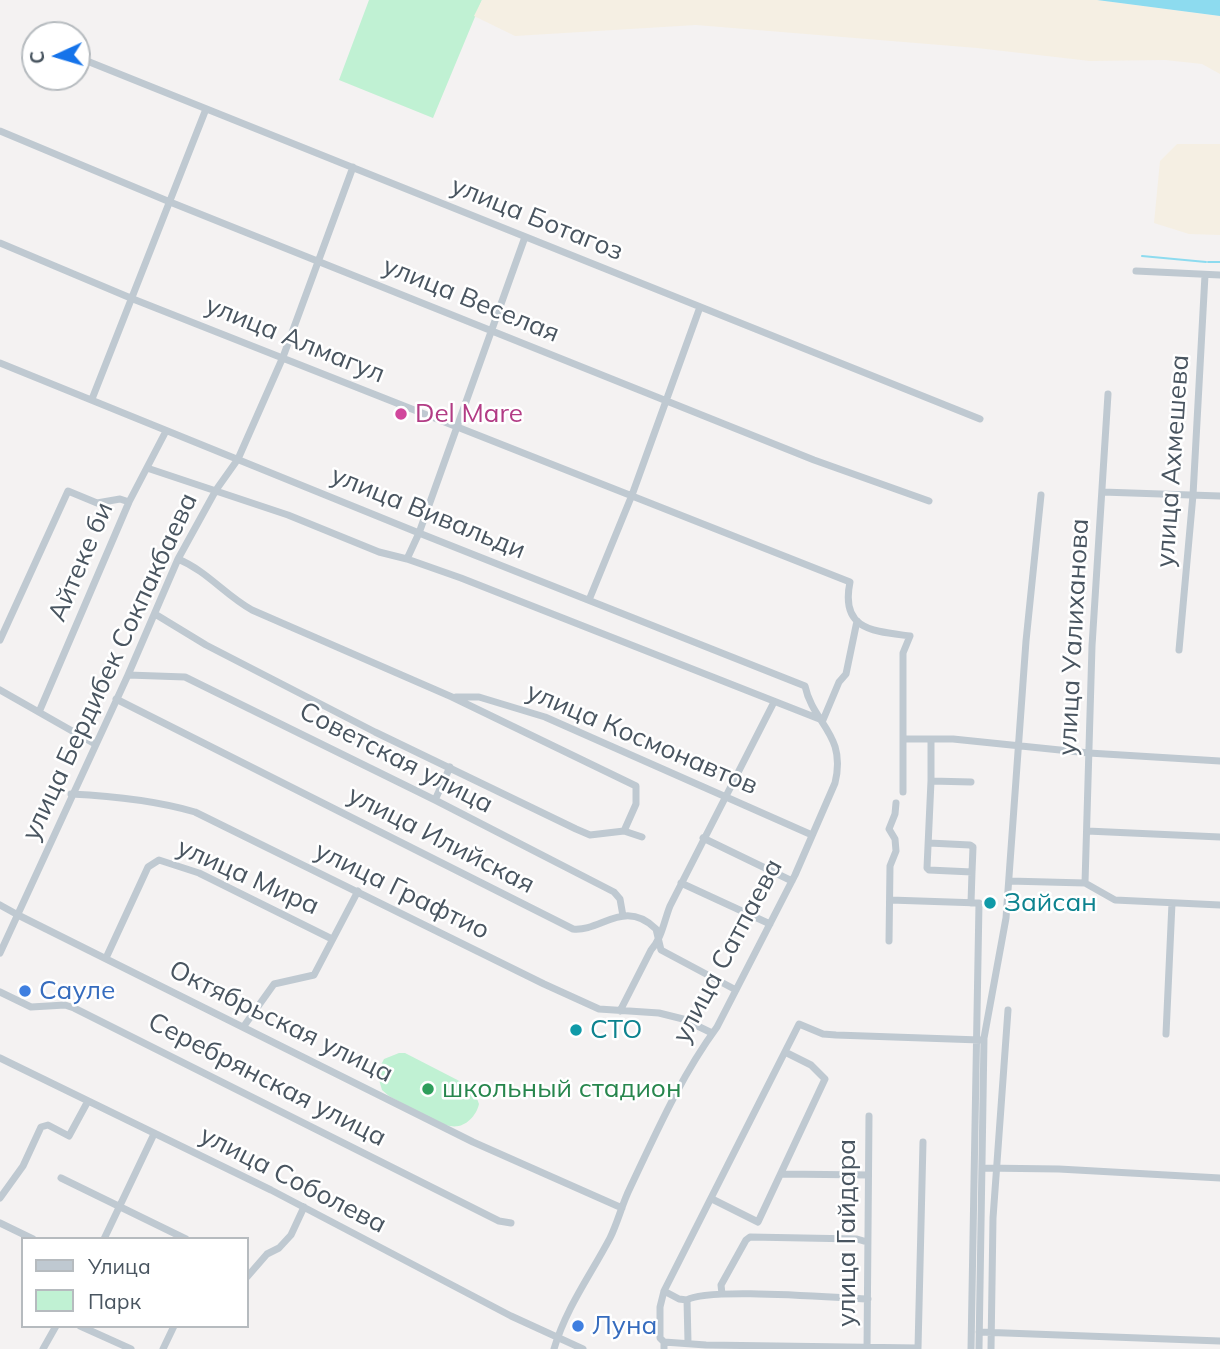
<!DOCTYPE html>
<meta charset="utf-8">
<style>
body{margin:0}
#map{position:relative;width:1220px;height:1349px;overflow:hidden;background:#f4f2f2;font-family:Mulish,sans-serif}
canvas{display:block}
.legend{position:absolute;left:21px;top:1237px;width:228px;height:91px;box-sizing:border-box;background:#fff;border:2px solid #b6bbbf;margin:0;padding:9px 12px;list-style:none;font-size:21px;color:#495560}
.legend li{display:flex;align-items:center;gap:14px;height:35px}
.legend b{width:35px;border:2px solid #b6bbbf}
.north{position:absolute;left:21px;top:21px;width:70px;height:70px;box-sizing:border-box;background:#fff;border:2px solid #b6bbbf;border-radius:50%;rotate:266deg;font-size:19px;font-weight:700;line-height:28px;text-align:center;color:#495560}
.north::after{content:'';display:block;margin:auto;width:24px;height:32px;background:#1573ea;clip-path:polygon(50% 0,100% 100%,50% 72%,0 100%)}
</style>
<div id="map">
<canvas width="1220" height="1349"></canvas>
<ul class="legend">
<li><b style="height:9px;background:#bfc9d1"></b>Улица</li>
<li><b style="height:19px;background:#c0f1d3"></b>Парк</li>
</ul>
<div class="north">С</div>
</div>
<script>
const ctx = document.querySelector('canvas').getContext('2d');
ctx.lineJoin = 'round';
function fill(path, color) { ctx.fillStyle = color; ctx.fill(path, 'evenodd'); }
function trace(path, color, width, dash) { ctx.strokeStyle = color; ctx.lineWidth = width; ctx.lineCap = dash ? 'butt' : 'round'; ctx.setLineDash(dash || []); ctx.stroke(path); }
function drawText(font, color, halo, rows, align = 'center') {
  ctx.font = font + ' Mulish,sans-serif'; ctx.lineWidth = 5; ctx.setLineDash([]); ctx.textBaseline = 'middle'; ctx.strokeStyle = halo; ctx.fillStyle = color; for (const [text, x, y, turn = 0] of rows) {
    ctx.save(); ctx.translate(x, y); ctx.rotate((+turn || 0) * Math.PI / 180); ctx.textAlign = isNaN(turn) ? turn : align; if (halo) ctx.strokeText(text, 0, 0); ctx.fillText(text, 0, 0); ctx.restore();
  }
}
fill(new Path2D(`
 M369,0H482L433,118L339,80Z
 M399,1053H405L473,1088L479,1104C476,1117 464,1129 450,1126C436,1124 404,1104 389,1096L382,1090L377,1073L384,1059Z`), '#c0f1d3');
fill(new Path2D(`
 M482,0H1097L1220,16V74L1202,64L1165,60L1090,61L977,48L696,25L515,36L474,16Z
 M1177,144H1220V235L1189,234L1154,223L1160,161Z`), '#f5efe3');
fill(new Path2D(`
 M1097,0H1220V16Z`), '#8ddbef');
trace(new Path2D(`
 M1142,256L1206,262
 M1208,262H1220`), '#8ddbef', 2);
trace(new Path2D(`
 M77,57L980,419
 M0,131L170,202L814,460L929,501
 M0,243L133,299L850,582C840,630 873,631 910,636L903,653V739
 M1136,271L1220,275
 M0,363L419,533L805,686C813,724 847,734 835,783L795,875L717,1027C681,1076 656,1133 630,1188C622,1204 618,1222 610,1238C590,1276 566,1308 554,1349
 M92,399L206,109
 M147,468L288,515L379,552L407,559L461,578L822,720
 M1102,492L1220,496
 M178,559C207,571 225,595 252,610L452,697L636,786V804L624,831
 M407,559L419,533L525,237
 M589,600L632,495L700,307
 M155,614L206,645L375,732L576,829L590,835L624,831L642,837
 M0,640L68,491L97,503L120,499L129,502
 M1179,650L1193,495L1205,275
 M128,675L185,677L435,800L614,892L620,899L623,916
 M0,690L95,744
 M456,697H479L545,717L812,835
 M116,699L573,929C601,932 624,898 656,929L661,950L736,990
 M39,712L129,502L166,431
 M823,720L839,682L846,674L857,621
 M931,741V781
 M971,782L931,781L927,868L929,870L972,872L971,903
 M903,792V739H953L1089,753L1220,761
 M71,794C113,796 154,800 195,812L544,984L599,1009L659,1013L683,1019L712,1033
 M435,800L450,767
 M1087,831L1220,837
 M703,838L792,881
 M929,843L970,845L973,847L972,872
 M1009,881L1085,883L1115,900L1220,905
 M681,883L770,924
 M1085,883L1092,646L1108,394
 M890,900L979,903L971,1349
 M0,905L18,915L473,1142L622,1208
 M889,941L890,866L896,851L895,839L889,829L895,814L896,803
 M0,953L128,675L178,559L216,490L238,459L283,357L353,167
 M106,958L148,867L159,860L199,873L332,939
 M0,992L31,1007L65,1005L74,1008L499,1221L511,1223
 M620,1011L651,950C662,938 664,921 670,906L774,702
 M244,1026L274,984L314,975L358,891
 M1166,1034L1172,903
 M0,1058L271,1190L511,1316L583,1349
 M982,1168L1059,1169L1220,1178
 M782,1174L868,1175
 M61,1178L186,1239
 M0,1198L23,1166L41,1127L48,1125L69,1136L88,1101
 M712,1199L758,1222L825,1079L811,1065L785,1052
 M0,1223L33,1239
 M104,1239L154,1134
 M247,1277L267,1254L279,1248L291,1235L304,1207
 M722,1294L721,1285L746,1240L750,1237L857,1239L867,1242
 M687,1300L679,1299L664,1291L799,1024L823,1034L836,1035L980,1040
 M80,1326L131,1349
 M979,1332L1220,1341
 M664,1342L706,1345L918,1348L923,1142
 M688,1342L687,1300C706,1287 837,1298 868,1299
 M43,1349L56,1326
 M163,1349L174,1326
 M664,1349V1342L660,1338V1307L664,1291
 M867,1349L869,1116
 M979,1349L984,1038L1006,918L1026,641L1041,495
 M991,1349L993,1218L1008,1010`), '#bfc9d1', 7);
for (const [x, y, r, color] of [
 [401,414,7,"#d1479c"],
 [990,903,7,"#0f9aa8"],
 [25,991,7,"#3f7fe0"],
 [576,1030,7,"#0f9aa8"],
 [428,1089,7,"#2e9e5b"],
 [578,1326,7,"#3f7fe0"]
]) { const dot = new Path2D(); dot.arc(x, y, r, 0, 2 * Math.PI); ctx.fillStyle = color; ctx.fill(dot); trace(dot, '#fff', 2.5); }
drawText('26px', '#495560', '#fff', [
 ["улица Ботагоз",537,219,22],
 ["улица Веселая",471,300,22],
 ["улица Алмагул",295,340,22],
 ["улица Ахмешева",1173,461,-86],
 ["улица Вивальди",428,513,22],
 ["Айтеке би",81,562,-67],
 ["улица Уалиханова",1074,637,-87],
 ["улица Бердибек Сокпакбаева",110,667,-65],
 ["улица Космонавтов",642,739,23],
 ["Советская улица",396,758,27],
 ["улица Илийская",441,840,27],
 ["улица Мира",248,877,24],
 ["улица Графтио",402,891,26],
 ["улица Сатпаева",728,951,-62],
 ["Октябрьская улица",281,1022,26],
 ["Серебрянская улица",267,1080,27],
 ["улица Соболева",293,1180,27],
 ["улица Гайдара",847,1233,-90]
]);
drawText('26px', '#b23c85', '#fff', [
 ["Del Mare",415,414]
], 'left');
drawText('26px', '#0d838f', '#fff', [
 ["Зайсан",1004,903],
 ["СТО",590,1030]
], 'left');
drawText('26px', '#366cbe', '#fff', [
 ["Сауле",39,991],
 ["Луна",592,1326]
], 'left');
drawText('26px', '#27864d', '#fff', [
 ["школьный стадион",442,1089]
], 'left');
</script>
